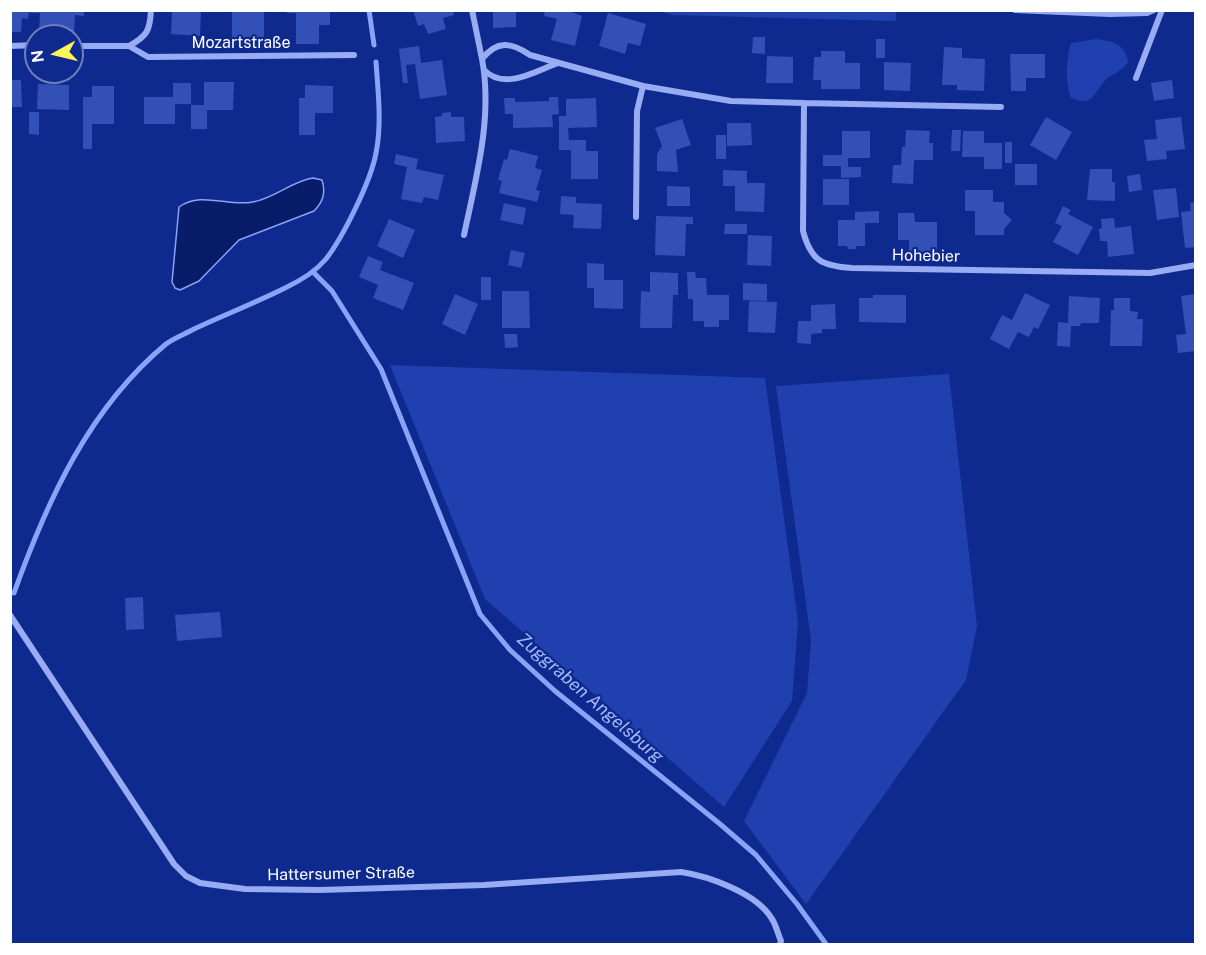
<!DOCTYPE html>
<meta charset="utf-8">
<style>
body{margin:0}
#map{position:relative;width:1206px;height:955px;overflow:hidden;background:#0f2a8f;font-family:"Public Sans",sans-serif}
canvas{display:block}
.frame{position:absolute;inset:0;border:12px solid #fff;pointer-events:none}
.north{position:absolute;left:24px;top:24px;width:60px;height:60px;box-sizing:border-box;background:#0f2a8f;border:2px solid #6f7fbc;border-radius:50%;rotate:262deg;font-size:16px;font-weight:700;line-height:24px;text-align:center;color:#fff}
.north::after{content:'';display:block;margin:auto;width:21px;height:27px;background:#fff559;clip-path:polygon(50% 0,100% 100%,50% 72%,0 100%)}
</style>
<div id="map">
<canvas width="1206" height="955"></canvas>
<div class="frame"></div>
<div class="north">N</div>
</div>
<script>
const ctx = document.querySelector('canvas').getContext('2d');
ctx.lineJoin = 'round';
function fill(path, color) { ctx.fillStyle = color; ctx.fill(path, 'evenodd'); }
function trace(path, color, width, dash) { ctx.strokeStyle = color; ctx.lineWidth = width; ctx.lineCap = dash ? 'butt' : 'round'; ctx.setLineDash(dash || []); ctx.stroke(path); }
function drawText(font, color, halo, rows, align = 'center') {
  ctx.font = font + ' "Public Sans",sans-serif'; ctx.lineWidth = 4.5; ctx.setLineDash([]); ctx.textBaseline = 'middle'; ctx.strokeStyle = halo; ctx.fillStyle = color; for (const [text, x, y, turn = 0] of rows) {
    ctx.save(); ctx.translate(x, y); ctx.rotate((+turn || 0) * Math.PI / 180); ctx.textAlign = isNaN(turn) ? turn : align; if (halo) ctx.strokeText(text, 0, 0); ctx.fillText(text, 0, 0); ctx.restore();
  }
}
fill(new Path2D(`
 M659,11L896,10V21L673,15Z
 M1096,39C1112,41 1126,44 1128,62C1122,70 1117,72 1109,77C1095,87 1096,109 1071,98C1065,82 1066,59 1071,43Z
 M390,365L765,378L798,622L792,701L724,807L485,599Z
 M949,374L977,626L966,680L806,904L744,821L807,693L811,640L776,386Z`), '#2040af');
const water = new Path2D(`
 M313,178L322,180C326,193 323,202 314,211L239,240L199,281L180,290L175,288L172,282L179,207C201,191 228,207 253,202C275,198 292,181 313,178Z`);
fill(water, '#081c6a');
trace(water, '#88a3f7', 1.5);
trace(new Path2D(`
 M369,10L374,45
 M313,272L332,291L381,369L480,614L510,650L555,691L720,824L756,855L797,904L826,944
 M14,593C47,501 89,408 166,344C174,338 185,334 194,329C224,315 255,303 285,288C300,281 315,272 326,259C343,237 371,181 376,153C382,124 378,91 376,62`), '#88a3f7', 5);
fill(new Path2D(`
 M10,10H29L28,19L22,18L21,32H10Z
 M30,10H84V16L75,15L74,34L39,33L40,13H30Z
 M172,10H201L200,36L171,34Z
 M232,10H264V37H232Z
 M287,10H330V25H319V44H296V13H287Z
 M413,10H453L454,15L443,18L446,29L428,34L424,24L418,26Z
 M493,10H516V27L493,28Z
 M545,10H566L582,16L575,46L551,40L557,19L544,16Z
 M608,13L646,24L640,46L628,43L625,54L599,46Z
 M753,37H765V54L752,53Z
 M876,39H885V58H876Z
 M419,46L421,63L442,60L447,95L420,99L415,64L406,65L408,83H403L399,49Z
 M944,47L962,48V58L985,59L984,91L957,90V85H942Z
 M821,51H845V63H860V89H821V80H813L814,57H821Z
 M1010,54H1045V78H1026V91H1011Z
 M767,56L793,57V83H766Z
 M884,62L911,63L910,91L884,90Z
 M10,80H21L22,107H10Z
 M1172,80L1174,98L1154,101L1151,83Z
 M204,82H234L233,110H207V129H191V105H204Z
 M173,83H191V104H175V124H144V97H173Z
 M38,84L69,85V110L37,109Z
 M305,85L333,86V113H315V135H299V98H305Z
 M92,86H114V124H92V149H83V97H92Z
 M549,97H558L559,114L552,115L553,127L513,128V114H505L504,98H515V102L549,101Z
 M596,98L597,127L568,128L569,140H586V151H598V179H571V150H559V116H566V99Z
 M29,112H39V135L29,134Z
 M451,112V117H464L465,141L436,143L435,117L442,116V113Z
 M1046,117L1072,132L1056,160L1030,145Z
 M1181,117L1185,149L1166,151L1167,159L1147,161L1144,140L1157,139L1155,120Z
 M682,119L691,145L676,150L678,172L657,171V154L662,146L655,128Z
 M727,123H751L752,145L727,146Z
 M906,130L930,131L929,143H933V160H914L913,184L892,183L893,165H901L902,147H905Z
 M952,130H961L960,151H951Z
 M842,131H870V158H848V167H861V177L841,178V166H823V155H842Z
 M963,131H984V143H1002V169H984V157H962Z
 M716,135H726V159H716Z
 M1005,142H1012V163H1005Z
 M510,149L538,156L535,168L542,170L536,190L540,191L537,202L499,193L502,181L498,180L504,159L507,160Z
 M396,154L418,159L416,169L444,175L438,200L424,197L422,203L401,199L407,167L394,164Z
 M1015,164H1037V185H1015Z
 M1090,169H1112V182H1115V201L1087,200Z
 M723,170L747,171V183H765L764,212L735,211V186H723Z
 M1140,174L1142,190L1129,192L1127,176Z
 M823,179H849V205H823Z
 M667,186L690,187V206H667Z
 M1176,188L1179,217L1157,220L1153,190Z
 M965,190H993V202H1004V213L1012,220L1004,229V235H975V211H965Z
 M561,196L576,197V203L602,204L601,229L573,228L574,215L560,214Z
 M1196,202V247L1185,248L1181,212L1191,211L1190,203Z
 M504,203L526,208L523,225L500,220Z
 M1063,206L1071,210L1068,214L1093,227L1078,255L1053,242L1062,226L1055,223Z
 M879,211V223H865V246H856V249H848L847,246H838V220H855V212Z
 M898,213H914L915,222H937V253H909V240H898Z
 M656,216L693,217V224H686L685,256L655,255Z
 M1114,218L1115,228L1131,226L1134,254L1108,257L1107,241H1100L1099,229L1102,228L1101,219Z
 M389,219L415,230L403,258L377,246Z
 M725,224H747V234H724Z
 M748,235L772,236L771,266L747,265Z
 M511,250L525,253L521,268L508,265Z
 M368,256L383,262L380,270L414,283L403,310L373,298L378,285L359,277Z
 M587,263L604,264V280H623V309L594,308V288H587Z
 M650,272L678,273V295H673L672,328H640L641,291L650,292Z
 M687,272H695L696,278H706L707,295H729V320H719V327H704V321H693V299H688Z
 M481,277H491V300H481Z
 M743,283L767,284V301L743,300Z
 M502,291H529L530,328H502Z
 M1025,293L1050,305L1038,329L1034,327L1029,337L1018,332L1009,349L990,339L1002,315L1012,320Z
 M455,294L478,304L465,335L442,324Z
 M1196,294V351L1178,353L1176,335L1186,334L1181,296Z
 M873,295H906V323L859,322V298H873Z
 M1069,296L1100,298L1099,323H1081L1080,326H1071L1070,347L1057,346L1058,322L1068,323Z
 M1114,298H1130V311L1138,312L1137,319H1143L1142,346H1110L1111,310H1114Z
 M749,301L777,302L775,333L748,332Z
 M835,304L836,329H822V333L811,334V344L797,343L798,321H811V305Z
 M504,334H517L518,347L505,348Z
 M143,597L144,629L126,630L125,598Z
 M220,612L222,637L177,641L175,615Z`), '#3350b7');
trace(new Path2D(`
 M151,10C150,31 147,36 129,46L148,57L354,55
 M472,10L482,59
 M1015,10L1110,14L1147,13L1154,10
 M10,46L36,45
 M72,46H129
 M484,70C505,91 535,71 558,63
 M1136,78L1162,10
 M1001,107L804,103L803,231C811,261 822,266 852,268L1150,273L1196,265
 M636,217L637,111L643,86L731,101L804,103
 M464,235C476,178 493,117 482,59C497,40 511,42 530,55L643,86
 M10,615L174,864L186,876L200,883L245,889L320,890L484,885L681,872C708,876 757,893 772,919C776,925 778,934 781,941L780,944`), '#97acf3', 6);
drawText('16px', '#fff', '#0f2a8f', [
 ["Mozartstraße",241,43],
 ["Hohebier",926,256,1],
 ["Hattersumer Straße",341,874,-1]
]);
drawText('italic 18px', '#a3b7fb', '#0f2a8f', [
 ["Zuggraben Angelsburg",590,698,41]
]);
</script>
